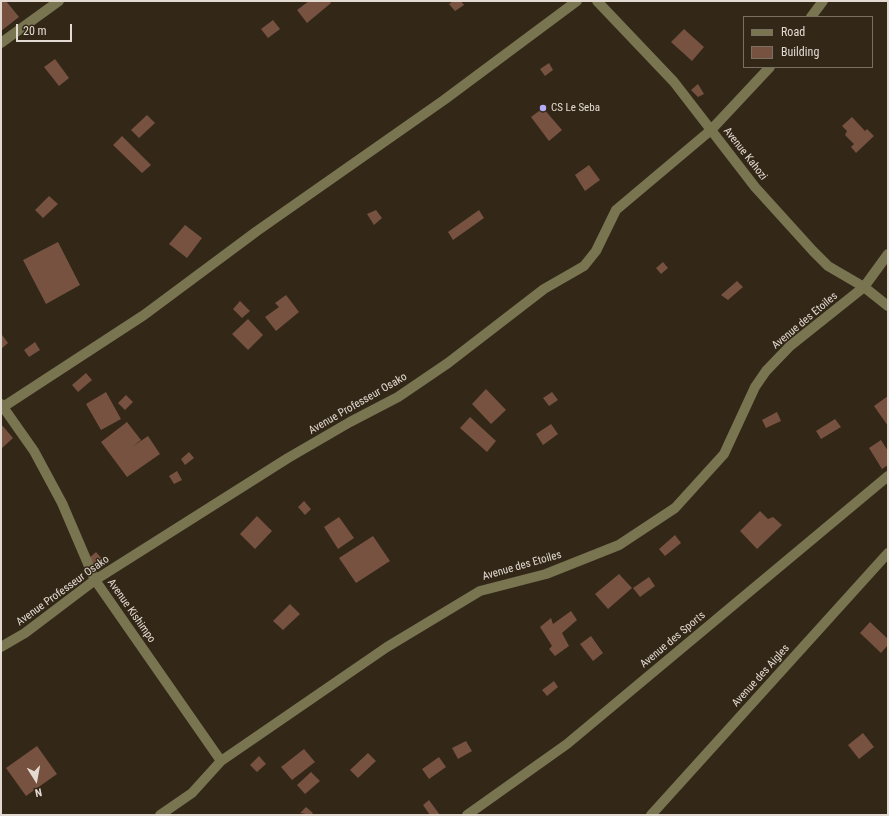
<!DOCTYPE html>
<style>
body{margin:0}
#map{position:relative;width:889px;height:816px;overflow:hidden;background:#332718;font-family:"Roboto Condensed",sans-serif}
canvas{display:block}
.frame{position:absolute;inset:0;border:2px solid #e3dbd1;pointer-events:none}
.legend{position:absolute;left:743px;top:16px;width:130px;height:52px;box-sizing:border-box;background:#332718;border:1px solid #796f62;margin:0;padding:5px 7px;list-style:none;font-size:12px;color:#e3dbd1}
.legend li{display:flex;align-items:center;gap:8px;height:20px}
.legend b{width:20px;border:1px solid #796f62}
.north{position:absolute;left:16px;top:760px;width:40px;height:40px;-webkit-text-stroke:3px #332718;paint-order:stroke;rotate:169deg;font-size:11px;font-weight:700;line-height:16px;text-align:center;color:#e3dbd1}
.north::after{content:'';display:block;margin:auto;width:14px;height:18px;background:#e3dbd1;clip-path:polygon(50% 0,100% 100%,50% 72%,0 100%)}
.scale{position:absolute;left:16px;top:24px;width:56px;height:18px;box-sizing:border-box;border:2px solid #e3dbd1;border-top:0;padding-left:5px;font-size:12px;line-height:14px;white-space:nowrap;color:#e3dbd1;-webkit-text-stroke:3px #332718;paint-order:stroke}
</style>
<div id="map">
<canvas width="889" height="816"></canvas>
<div class="frame"></div>
<ul class="legend">
<li><b style="height:5px;background:#797551"></b>Road</li>
<li><b style="height:11px;background:#775241"></b>Building</li>
</ul>
<div class="north">N</div>
<div class="scale">20 m</div>
</div>
<script>
const ctx = document.querySelector('canvas').getContext('2d');
ctx.lineJoin = 'round';
function fill(path, color) { ctx.fillStyle = color; ctx.fill(path, 'evenodd'); }
function trace(path, color, width, dash) { ctx.strokeStyle = color; ctx.lineWidth = width; ctx.lineCap = dash ? 'butt' : 'round'; ctx.setLineDash(dash || []); ctx.stroke(path); }
function drawText(font, color, halo, rows, align = 'center') {
  ctx.font = font + ' "Roboto Condensed",sans-serif'; ctx.lineWidth = 3; ctx.setLineDash([]); ctx.textBaseline = 'middle'; ctx.strokeStyle = halo; ctx.fillStyle = color; for (const [text, x, y, turn = 0] of rows) {
    ctx.save(); ctx.translate(x, y); ctx.rotate((+turn || 0) * Math.PI / 180); ctx.textAlign = isNaN(turn) ? turn : align; if (halo) ctx.strokeText(text, 0, 0); ctx.fillText(text, 0, 0); ctx.restore();
  }
}
fill(new Path2D(`
 M1,1H6L19,17L1,31Z
 M309,1H330L331,3L307,23L297,10Z
 M453,1H461L464,5L455,11L449,4Z
 M273,20L280,29L268,38L261,29Z
 M684,29L704,47L692,61L671,42Z
 M55,59L69,78L59,86L44,67Z
 M549,63L553,70L545,76L540,69Z
 M698,84L704,94L698,97L691,90Z
 M543,108L562,130L549,141L531,117Z
 M147,115L155,123L139,138L131,130Z
 M852,117L865,131L867,129L874,136L856,153L851,147L854,144L845,135L847,131L842,126Z
 M122,136L151,165L142,173L113,145Z
 M589,165L600,180L585,191L575,175Z
 M49,196L58,204L43,218L35,210Z
 M376,210L382,218L374,225L367,214Z
 M479,210L484,218L453,240L448,232Z
 M185,225L202,238L187,258L169,244Z
 M58,242L80,285L46,304L23,260Z
 M663,262L668,268L661,274L656,268Z
 M737,281L743,287L728,300L721,295Z
 M286,295L299,312L276,331L265,317L279,307L275,303Z
 M240,301L250,311L242,318L233,309Z
 M248,319L263,335L248,350L232,334Z
 M2,335L8,343L1,349V336Z
 M35,342L40,350L29,357L24,350Z
 M86,373L92,380L78,392L72,385Z
 M486,389L506,410L491,424L472,404Z
 M106,392L121,419L101,430L86,404Z
 M552,392L558,400L549,406L543,398Z
 M126,395L133,402L125,410L118,403Z
 M888,396V426L874,406Z
 M777,412L781,421L766,428L762,420Z
 M470,417L496,441L487,452L460,428Z
 M835,419L841,427L821,439L816,431Z
 M127,422L141,440L132,447L148,436L160,454L127,477L101,442Z
 M1,424L13,438L1,449Z
 M551,424L558,434L543,445L536,434Z
 M881,440L888,451V465L882,469L869,448Z
 M189,452L194,458L185,465L181,459Z
 M177,471L182,480L174,484L169,476Z
 M304,501L311,509L305,515L298,507Z
 M760,511L768,519L773,517L782,525L757,549L740,531Z
 M257,516L272,531L255,549L240,534Z
 M339,517L354,538L338,549L324,527Z
 M675,535L681,543L665,556L659,549Z
 M373,536L390,561L356,583L339,558Z
 M96,552L102,559L95,565L89,558Z
 M619,574L632,588L608,609L595,594Z
 M649,577L655,586L640,597L633,588Z
 M290,604L300,614L283,630L273,621Z
 M571,611L577,620L562,633L569,646L555,656L549,649L552,646L540,627L551,618L553,624Z
 M870,622L888,639V645L881,653L860,633Z
 M591,636L603,653L593,661L580,644Z
 M554,681L558,687L547,696L542,690Z
 M863,733L874,747L859,759L848,745Z
 M466,741L472,751L458,759L452,748Z
 M37,746L57,774L26,796L6,768Z
 M304,749L315,762L292,780L281,767Z
 M368,753L376,761L358,778L350,770Z
 M259,756L266,764L257,772L250,765Z
 M439,757L446,767L429,779L422,769Z
 M311,772L320,781L305,794L297,785Z
 M429,800L440,815H430L423,805Z
 M306,807L313,813L311,815L300,813Z`), '#775241');
trace(new Path2D(`
 M597,1L674,82L755,187L813,251L828,266L864,287L888,306
 M811,17L823,1
 M1,43L59,1
 M1,404L34,451L62,503L95,580L221,761
 M3,407L144,315L257,231L444,100L577,1
 M1,647L25,633L95,580L288,458L350,422L398,397L448,363L544,289L584,266L596,251L616,210L711,130L770,67
 M160,815L192,793L221,761L387,647L480,591L546,574L619,545L675,508L724,454L755,387L766,371L790,346L864,287L888,254
 M467,815L567,744L888,476
 M651,815L888,553`), '#797551', 10);
for (const [x, y, r, color] of [
 [543,108,4,"#b5acf8"]
]) { const dot = new Path2D(); dot.arc(x, y, r, 0, 2 * Math.PI); ctx.fillStyle = color; ctx.fill(dot); trace(dot, '#332718', 1.5); }
drawText('11px', '#e3dbd1', '#332718', [
 ["CS Le Seba",551,108]
], 'left');
drawText('11px', '#e3dbd1', '#332718', [
 ["Avenue Kahozi",745,154,52],
 ["Avenue des Etoiles",805,321,-40],
 ["Avenue Professeur Osako",358,404,-30],
 ["Avenue des Etoiles",522,566,-16],
 ["Avenue Professeur Osako",63,591,-36],
 ["Avenue Kishimpo",131,611,55],
 ["Avenue des Sports",673,640,-40],
 ["Avenue des Aigles",761,676,-48]
]);
</script>
